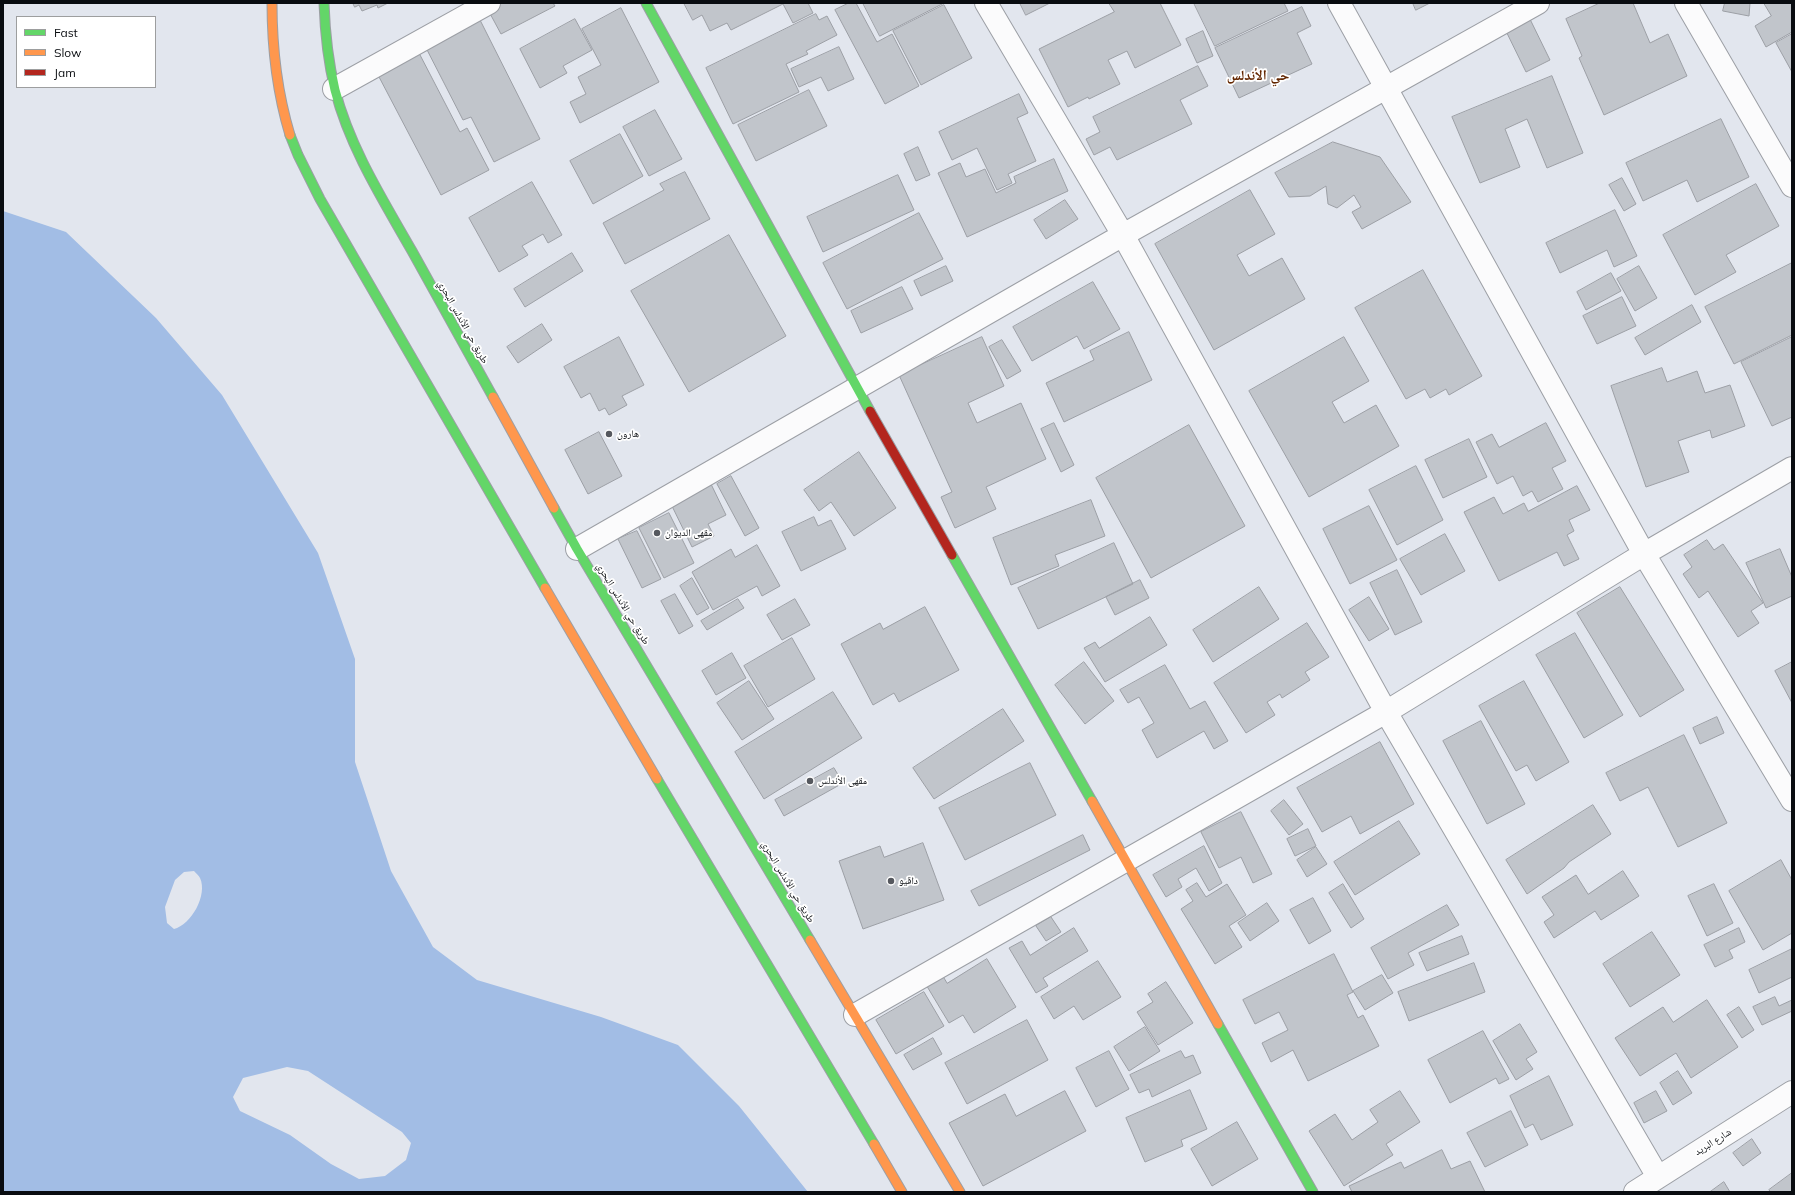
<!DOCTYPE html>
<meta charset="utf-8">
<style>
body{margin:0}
#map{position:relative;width:1795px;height:1195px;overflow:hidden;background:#e2e6ee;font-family:Mulish,sans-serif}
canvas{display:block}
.frame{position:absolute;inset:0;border:4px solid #090c10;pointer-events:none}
.legend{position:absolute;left:16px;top:16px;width:140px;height:72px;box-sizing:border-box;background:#fff;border:1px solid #9d9e9f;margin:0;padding:5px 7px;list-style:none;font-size:12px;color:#090c10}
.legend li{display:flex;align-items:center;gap:8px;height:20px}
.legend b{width:20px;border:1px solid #9d9e9f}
</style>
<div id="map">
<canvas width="1795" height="1195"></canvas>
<div class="frame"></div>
<ul class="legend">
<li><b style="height:5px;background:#63d668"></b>Fast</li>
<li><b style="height:5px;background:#ff974d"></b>Slow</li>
<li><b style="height:5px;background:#b3261e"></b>Jam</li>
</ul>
</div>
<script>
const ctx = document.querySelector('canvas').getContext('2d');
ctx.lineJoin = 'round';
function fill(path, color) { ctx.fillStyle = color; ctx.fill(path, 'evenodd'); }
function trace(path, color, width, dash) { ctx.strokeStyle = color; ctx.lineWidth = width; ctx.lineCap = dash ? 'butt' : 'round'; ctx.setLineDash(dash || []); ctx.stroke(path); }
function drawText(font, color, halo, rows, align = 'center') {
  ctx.font = font + ' Mulish,"Noto Naskh Arabic",sans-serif'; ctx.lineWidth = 3.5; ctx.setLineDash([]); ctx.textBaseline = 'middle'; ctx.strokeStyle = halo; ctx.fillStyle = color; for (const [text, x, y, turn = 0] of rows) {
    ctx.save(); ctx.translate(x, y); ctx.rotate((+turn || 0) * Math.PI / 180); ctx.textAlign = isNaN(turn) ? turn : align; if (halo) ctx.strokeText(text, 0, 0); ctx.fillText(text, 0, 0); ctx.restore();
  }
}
fill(new Path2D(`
 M3,211L66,232L156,318L222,395L318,553L355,659V762L391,871L433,947L477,980L601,1017L678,1045L739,1106L808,1192H3ZM194,871C196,873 199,876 200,878C208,895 191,925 174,929L167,923L165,907L175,880L184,872ZM287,1067L308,1071L402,1132L411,1143L406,1160L385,1176L359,1179L331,1164L290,1135L240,1111L233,1097L243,1078Z`), '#a2bde5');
const building = new Path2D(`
 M353,3H388L378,8L377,5L362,11L359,5L355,7Z
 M497,3H553L555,6L501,34L487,8Z
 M684,3H808L813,13L793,23L783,4L731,30L727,23L710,31L702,15L693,20Z
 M849,3H856L877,42L892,34L919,86L885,104L835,10Z
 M863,3H944L880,36Z
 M1020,3H1050L1026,15Z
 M1109,3H1160L1181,45L1135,68L1127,51L1108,60L1120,84L1089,99L1088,97L1068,107L1039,49L1114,12Z
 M1194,3H1284L1288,11L1215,46Z
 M1413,3H1430L1416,10Z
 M1600,3H1633L1650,43L1668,34L1687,76L1604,115L1579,58L1582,56L1566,19Z
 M1725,3H1750L1749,16L1723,11Z
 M1764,3H1792V32L1766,47L1755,26L1771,16Z
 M944,5L972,58L921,85L893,31Z
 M1302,7L1311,26L1297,33L1312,64L1239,98L1215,48Z
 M621,8L659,82L580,123L570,102L586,94L578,77L601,65L582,29Z
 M1527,13L1550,60L1526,72L1503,25Z
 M477,14L540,139L494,162L471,117L463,120L423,42Z
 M816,14L819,20L827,16L837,35L806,51L808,54L786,64L799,92L733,124L706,68Z
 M575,19L592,50L563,66L567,73L540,88L520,49Z
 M1203,31L1213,56L1197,63L1186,39Z
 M1792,34V72L1776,43Z
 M839,47L854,79L828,91L821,77L799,87L791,69Z
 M419,53L460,132L467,128L489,170L441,195L378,75Z
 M1198,66L1208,86L1180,100L1192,124L1117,160L1110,147L1094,155L1086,139L1100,132L1093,117Z
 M1552,76L1583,153L1547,168L1527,119L1505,129L1520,167L1480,183L1452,117Z
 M809,90L827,126L756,161L738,125Z
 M1019,94L1028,113L1017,118L1036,161L1008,174L1012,183L997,190L977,148L952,160L939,132Z
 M655,110L682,159L649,176L623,127Z
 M1721,119L1749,177L1697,202L1687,180L1643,201L1626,163Z
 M620,134L643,176L593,204L570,161Z
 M1333,142L1380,157L1411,202L1362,229L1352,212L1361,207L1354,195L1337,208L1328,204L1326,186L1310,196L1289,197L1275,173Z
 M918,147L930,175L916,181L904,154Z
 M1054,159L1068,191L967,237L938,173L960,163L966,177L985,169L996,193L1016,183L1014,177Z
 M685,172L710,219L625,264L603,223L664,190L660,184Z
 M898,175L914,210L823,252L807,217Z
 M1622,178L1636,204L1624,211L1609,185Z
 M532,182L562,235L548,243L543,234L522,246L528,255L499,272L469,218Z
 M1756,184L1779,226L1726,255L1736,272L1695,295L1663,235Z
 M1250,190L1275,234L1237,255L1249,276L1282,258L1305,299L1214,350L1155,244Z
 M1065,200L1078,219L1046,239L1034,220Z
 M1615,210L1637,256L1614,267L1607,250L1560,273L1546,243Z
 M919,213L943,259L847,309L823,263Z
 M729,235L786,336L689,392L631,291Z
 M572,253L583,271L525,307L514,289Z
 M1792,263V335L1734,364L1705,307Z
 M946,266L953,281L921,296L914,281Z
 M1639,266L1657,298L1635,311L1617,279Z
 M1423,270L1482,376L1449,395L1446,389L1430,398L1425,389L1406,399L1355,308Z
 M1611,273L1621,291L1586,310L1577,292Z
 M1093,282L1120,329L1084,349L1077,336L1032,361L1013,327Z
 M902,287L913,309L861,333L851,311Z
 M1622,297L1636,326L1597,344L1583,316Z
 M1692,305L1701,322L1645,355L1635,338Z
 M542,324L552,340L518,363L507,347Z
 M1129,332L1152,380L1064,422L1046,383L1094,360L1090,351Z
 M619,337L644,385L622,396L627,405L609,415L605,408L599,411L590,393L581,398L564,367Z
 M982,337L1004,386L968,403L977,423L1021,403L1046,459L986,487L996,509L955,528L941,497L952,492L899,375Z
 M1344,337L1369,381L1332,402L1344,423L1376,405L1399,446L1309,497L1249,391Z
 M1792,337V417L1772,426L1741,362Z
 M1002,340L1021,371L1007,379L989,347Z
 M1662,368L1667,382L1697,371L1705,393L1730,385L1745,426L1712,438L1710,430L1678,441L1689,472L1646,487L1611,386Z
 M1054,423L1074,465L1061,472L1041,429Z
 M1546,423L1566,461L1552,468L1563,489L1538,502L1532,491L1523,496L1513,476L1497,484L1476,442L1492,434L1499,447Z
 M1189,425L1245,526L1151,578L1096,478Z
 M599,432L622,476L588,494L565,450Z
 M1469,439L1487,477L1443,498L1425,460Z
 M859,452L896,508L854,536L831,502L819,511L804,490Z
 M1416,466L1443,520L1397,545L1369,490Z
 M731,476L759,528L745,536L717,484Z
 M710,482L726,515L708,524L714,536L692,547L670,502Z
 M1577,486L1590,510L1569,520L1574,531L1567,535L1579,559L1564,566L1557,552L1499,581L1464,512L1494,497L1503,514L1524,503L1528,511Z
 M1091,500L1105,536L1055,555L1059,566L1011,585L993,538Z
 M1369,506L1397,560L1350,584L1323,529Z
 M669,513L694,563L664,578L639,528Z
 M814,517L818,526L831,520L846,549L801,571L782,532Z
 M637,531L661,579L642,588L618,539Z
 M1445,534L1465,571L1421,595L1400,559Z
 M1707,540L1714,550L1723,544L1763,603L1751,611L1759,623L1738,637L1708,591L1699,598L1683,574L1692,567L1684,555Z
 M1114,543L1133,584L1038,629L1018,588Z
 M757,545L780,586L762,596L757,586L713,610L692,572L731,549L735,557Z
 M1780,549L1792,577V596L1766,608L1746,563Z
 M1397,570L1422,622L1395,635L1370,583Z
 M692,578L709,608L697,615L680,586Z
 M1140,580L1149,598L1115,615L1106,597Z
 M1259,587L1279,619L1213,662L1193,630Z
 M1620,587L1684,690L1640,717L1577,613Z
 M675,594L693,626L679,634L661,601Z
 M1369,597L1389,629L1369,641L1349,610Z
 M738,599L744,608L707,630L701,621Z
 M795,599L810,625L782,640L767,615Z
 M925,607L959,670L899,702L894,693L873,705L841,644L880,623L883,629Z
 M1150,617L1167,645L1105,682L1084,648L1095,642L1099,648Z
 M1307,623L1329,657L1305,672L1310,680L1282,698L1280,694L1267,702L1275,715L1246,733L1214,683Z
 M1575,633L1623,715L1584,738L1536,655Z
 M792,638L815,679L768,707L744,666Z
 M732,653L746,678L716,695L702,671Z
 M1084,662L1114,701L1085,724L1055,685Z
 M1792,662V703L1775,671Z
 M1165,665L1190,709L1205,701L1228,741L1214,749L1204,731L1157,758L1142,730L1154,723L1139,697L1128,703L1120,690Z
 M749,681L774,719L742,740L717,703Z
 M1524,681L1569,762L1536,781L1527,765L1516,771L1479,706Z
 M833,692L862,738L764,799L735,752Z
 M1003,709L1024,741L934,799L913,768Z
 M1717,717L1724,733L1700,744L1693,728Z
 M1481,721L1525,804L1487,824L1443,741Z
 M1684,735L1727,823L1678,847L1648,787L1620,801L1606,773Z
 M1380,742L1414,804L1360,834L1351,816L1322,832L1297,788Z
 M1030,763L1056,815L965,860L939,808Z
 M834,768L843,783L784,816L775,800Z
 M1284,800L1303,824L1289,835L1271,811Z
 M1593,805L1611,834L1569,862L1564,868L1527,894L1506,860Z
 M1241,812L1272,874L1253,883L1241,857L1219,868L1201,832Z
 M1399,821L1420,854L1355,895L1334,862Z
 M1308,829L1316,846L1295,856L1287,839Z
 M1083,835L1090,850L979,906L971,891Z
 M923,843L944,900L863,929L839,861L880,846L884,857Z
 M1204,846L1222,883L1209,891L1196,868L1178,879L1182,887L1166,897L1153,875Z
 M1316,847L1327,864L1307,877L1297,860Z
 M1781,860L1792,880V933L1763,950L1729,891Z
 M1623,871L1639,896L1601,920L1595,911L1554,938L1544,922L1554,915L1542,897L1576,875L1588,894Z
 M1197,883L1206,897L1227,884L1246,915L1229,926L1242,947L1215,964L1181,909L1193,901L1186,890Z
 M1343,884L1364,919L1351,928L1329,893Z
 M1714,884L1733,923L1707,936L1688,896Z
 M1313,898L1331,931L1309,944L1290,910Z
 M1267,903L1279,921L1250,941L1238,923Z
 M1447,905L1459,925L1408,953L1414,965L1388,979L1371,948Z
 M1051,917L1061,932L1046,941L1036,926Z
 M1074,928L1088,951L1043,978L1048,986L1036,993L1009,948L1022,941L1030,955Z
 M1739,928L1745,942L1729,950L1733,958L1715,967L1704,945Z
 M1652,932L1680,975L1630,1007L1603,964Z
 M1462,936L1469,954L1427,971L1419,953Z
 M1792,949V977L1759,993L1749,970Z
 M1334,954L1353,992L1347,995L1358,1018L1363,1015L1379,1046L1308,1081L1293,1050L1271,1062L1262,1043L1288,1030L1279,1012L1255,1024L1243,1000Z
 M987,959L1016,1007L974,1033L963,1015L949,1023L925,983L941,973L947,983Z
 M1098,961L1121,997L1083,1020L1074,1006L1054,1019L1041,997Z
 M1474,963L1485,992L1409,1021L1398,992Z
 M1382,975L1393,993L1365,1010L1353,991Z
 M1166,982L1193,1023L1158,1045L1137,1012L1153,1002L1148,994Z
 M924,992L944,1026L896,1054L876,1020Z
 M1775,997L1779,1006L1792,1000V1011L1762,1025L1753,1007Z
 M1707,1000L1738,1047L1691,1078L1676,1053L1640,1076L1615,1038L1663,1007L1673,1022Z
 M1739,1007L1754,1030L1742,1038L1727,1015Z
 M1027,1020L1048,1060L967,1104L945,1063Z
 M1520,1024L1537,1052L1526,1059L1533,1069L1516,1080L1493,1041Z
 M1145,1027L1160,1051L1129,1071L1114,1047Z
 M1483,1031L1509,1079L1499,1084L1496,1078L1450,1103L1428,1060Z
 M933,1038L942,1054L913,1070L904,1055Z
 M1109,1051L1129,1089L1096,1107L1076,1068Z
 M1181,1051L1185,1058L1193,1055L1201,1073L1152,1097L1149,1089L1139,1093L1130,1075Z
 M1678,1071L1692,1093L1673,1105L1660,1083Z
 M1549,1076L1573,1125L1541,1140L1533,1124L1525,1128L1510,1096Z
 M1190,1090L1207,1129L1181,1140L1183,1146L1145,1162L1126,1118Z
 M1065,1091L1086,1131L983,1186L949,1123L1005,1094L1016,1116Z
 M1400,1091L1420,1122L1386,1144L1393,1155L1344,1186L1309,1131L1335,1114L1352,1140L1378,1122L1370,1110Z
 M1656,1091L1667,1111L1644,1123L1634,1103Z
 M1511,1111L1528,1145L1485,1167L1467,1133Z
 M1237,1122L1258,1159L1212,1186L1191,1149Z
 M1752,1139L1761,1153L1743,1166L1733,1153Z
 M1442,1150L1451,1169L1470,1161L1485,1192H1352L1349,1186L1401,1162L1404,1168Z
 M1792,1173V1192H1771L1769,1190Z
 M1724,1182L1730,1192H1710Z`);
fill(building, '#c1c5cb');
trace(building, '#9c9fa5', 1);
const street = new Path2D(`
 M986,3L1123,235L1386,712L1658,1177
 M1339,3L1644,554L1792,800
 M1686,3L1792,186
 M334,89L489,3
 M577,549L1123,235L1538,3
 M855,1015L1386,712L1644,554L1792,468
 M1635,1192L1792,1092`);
const fast = new Path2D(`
 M324,3C325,32 328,61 335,90C350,148 383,200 412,251C439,300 466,349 493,397
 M646,3L870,411
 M290,135L298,155L320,199L545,588
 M554,508L577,549L810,940
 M952,555L1092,801
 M657,779L874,1144
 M1218,1024L1313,1192`);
const slow = new Path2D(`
 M272,3C272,48 277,92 290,135
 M493,397L554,508
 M545,588L657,779
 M1092,801L1218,1024
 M810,940L960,1192
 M874,1144L902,1192`);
const jam = new Path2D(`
 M870,411L952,555`);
trace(street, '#9c9fa5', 24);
trace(fast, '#9c9fa5', 11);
trace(slow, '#9c9fa5', 11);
trace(jam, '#9c9fa5', 11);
trace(street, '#fbfbfc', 22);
trace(fast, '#63d668', 9);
trace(slow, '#ff974d', 9);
trace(jam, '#b3261e', 9);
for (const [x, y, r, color] of [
 [609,434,4,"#55585e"],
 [657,533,4,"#55585e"],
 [810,781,4,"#55585e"],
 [891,881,4,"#55585e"]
]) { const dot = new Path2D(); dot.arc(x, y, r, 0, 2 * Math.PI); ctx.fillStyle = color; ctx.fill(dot); trace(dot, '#fff', 1.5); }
drawText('10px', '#090c10', '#fff', [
 ["طريق حي الأندلس البحري",463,322,61],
 ["طريق حي الأندلس البحري",623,604,59],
 ["طريق حي الأندلس البحري",788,882,59],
 ["شارع البريد",1713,1142,-32]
]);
drawText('10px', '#090c10', '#fff', [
 ["هارون",617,434],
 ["مقهى الديوان",665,533],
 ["مقهى الأندلس",818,781],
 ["داقيو",899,881]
], 'left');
drawText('bold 14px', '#632600', '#fff', [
 ["حي الأندلس",1258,76]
]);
</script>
